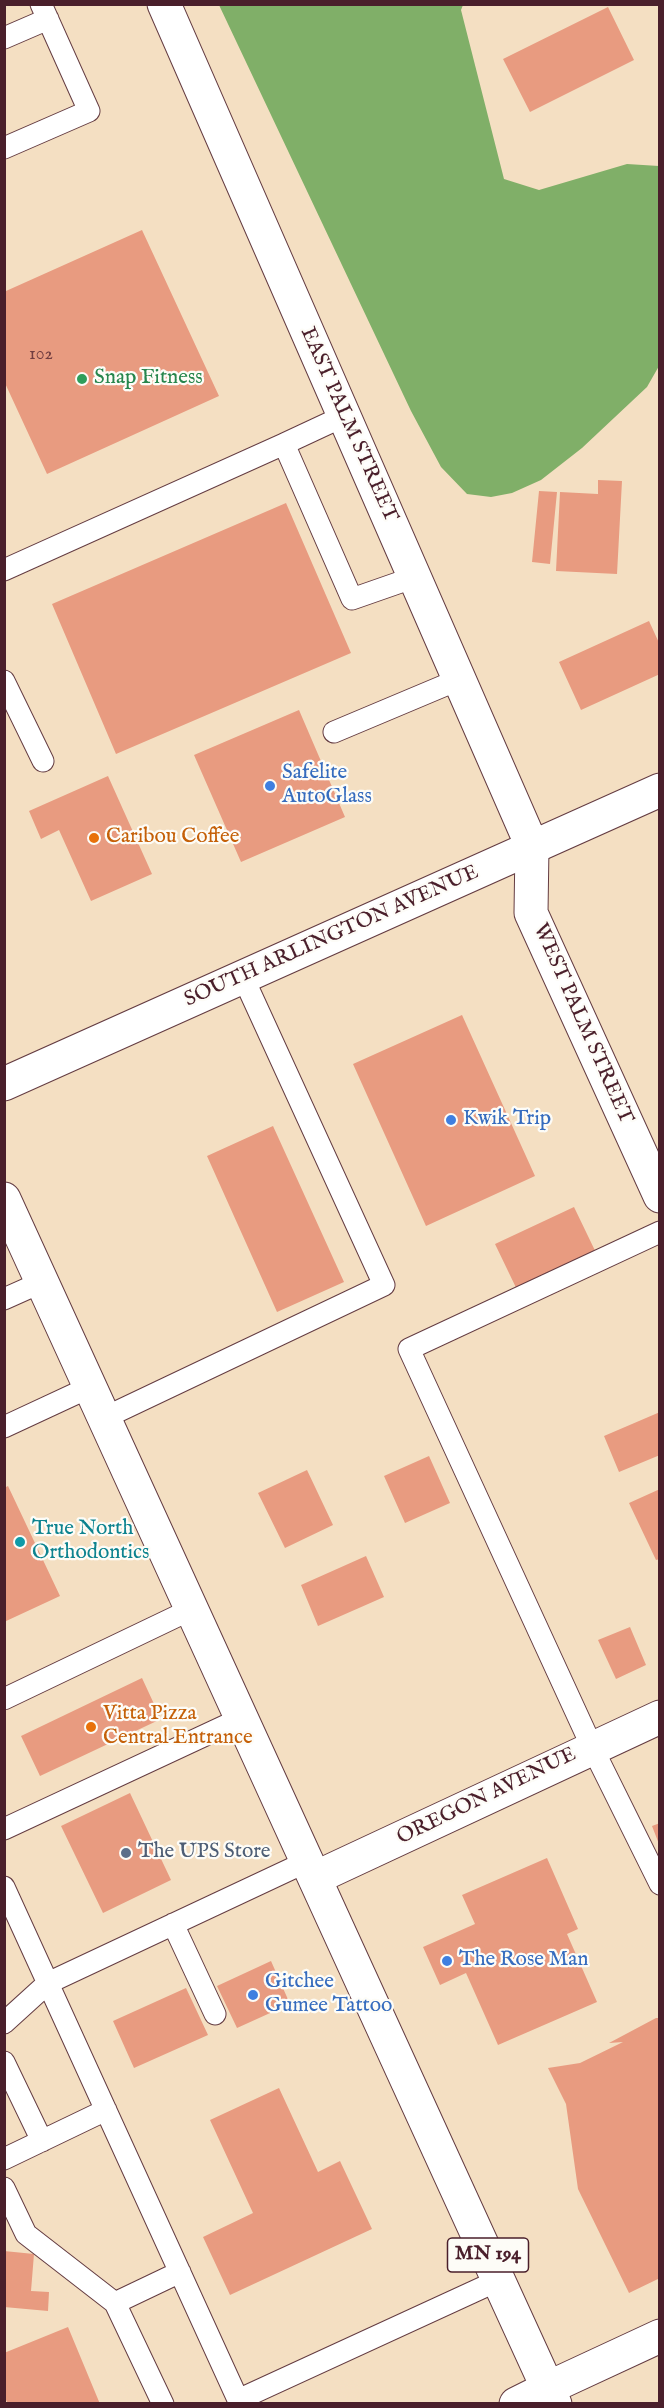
<!DOCTYPE html>
<style>
body{margin:0}
#map{position:relative;width:664px;height:2408px;overflow:hidden;background:#f4dfc2;font-family:"IM FELL English",serif}
canvas{display:block}
.frame{position:absolute;inset:0;border:6px solid #4a1f2b;pointer-events:none}
</style>
<div id="map">
<canvas width="664" height="2408"></canvas>
<div class="frame"></div>
</div>
<script>
const ctx = document.querySelector('canvas').getContext('2d');
ctx.lineJoin = 'round';
function fill(path, color) { ctx.fillStyle = color; ctx.fill(path, 'evenodd'); }
function trace(path, color, width, dash) { ctx.strokeStyle = color; ctx.lineWidth = width; ctx.lineCap = dash ? 'butt' : 'round'; ctx.setLineDash(dash || []); ctx.stroke(path); }
function drawText(font, color, halo, rows, align = 'center') {
  ctx.font = font + ' "IM FELL English",serif'; ctx.lineWidth = 4.5; ctx.setLineDash([]); ctx.textBaseline = 'middle'; ctx.strokeStyle = halo; ctx.fillStyle = color; for (const [text, x, y, turn = 0] of rows) {
    ctx.save(); ctx.translate(x, y); ctx.rotate((+turn || 0) * Math.PI / 180); ctx.textAlign = isNaN(turn) ? turn : align; if (halo) ctx.strokeText(text, 0, 0); ctx.fillText(text, 0, 0); ctx.restore();
  }
}
fill(new Path2D(`
 M219,5H463L461,10L504,179L539,190L627,164L659,166V366L647,387L582,448L541,480L512,493L491,497L467,494L441,467L411,411Z`), '#80af68');
fill(new Path2D(`
 M608,7L634,60L530,112L503,59Z
 M142,230L219,396L47,474L4,381V288L6,291Z
 M598,480L622,481L617,574L556,571L560,492L598,494Z
 M539,491L557,492L550,564L532,562Z
 M286,503L351,653L116,754L52,604Z
 M649,621L660,645V674L581,710L559,662Z
 M299,710L345,817L241,862L194,755Z
 M108,776L152,874L91,901L59,830L41,839L29,811Z
 M462,1015L535,1176L426,1226L353,1064Z
 M273,1126L344,1282L277,1312L207,1156Z
 M574,1207L600,1261L521,1298L495,1244Z
 M660,1412V1455L619,1472L604,1436Z
 M429,1456L450,1503L405,1523L384,1476Z
 M307,1470L333,1525L285,1548L258,1493Z
 M8,1486L60,1596L4,1622V1488Z
 M660,1489V1559L656,1560L629,1503Z
 M366,1556L384,1597L318,1626L301,1585Z
 M630,1627L646,1665L616,1679L598,1640Z
 M142,1678L161,1719L40,1776L21,1736Z
 M130,1793L171,1880L103,1913L61,1826Z
 M660,1823V1844H659L652,1826Z
 M547,1858L578,1929L567,1934L597,2002L498,2045L466,1973L440,1985L423,1947L475,1924L462,1895Z
 M271,1961L290,2004L237,2028L217,1986Z
 M186,1988L208,2035L134,2068L113,2021Z
 M656,2018H660V2278L629,2293L578,2189L566,2104L548,2068L580,2063L623,2042L609,2043Z
 M279,2088L318,2172L340,2161L372,2229L230,2295L203,2237L253,2213L210,2120Z
 M4,2251L34,2254L31,2291L49,2292L48,2311L4,2307Z
 M68,2327L100,2404H8L4,2396V2353Z`), '#e89b80');
const lane = new Path2D(`
 M4,38L48,19
 M4,148L89,111L41,4
 M344,416L284,444L352,599L415,577
 M4,570L284,444
 M4,681L43,761
 M334,732L460,679
 M660,1232L409,1349L592,1747L660,1884
 M4,1299L42,1282
 M104,1418L384,1285L243,977
 M4,1427L90,1387
 M4,1699L192,1609
 M4,1829L242,1718
 M4,1887L240,2404
 M173,1924L215,2014
 M4,2023L48,1983L308,1861
 M4,2062L42,2141
 M4,2159L106,2110
 M4,2188L26,2234L115,2303
 M238,2400L499,2280
 M163,2404L115,2303L180,2272`);
const street = new Path2D(`
 M532,846L531,913L660,1196
 M315,1878L660,1717
 M548,2388L660,2336`);
const secondary = new Path2D(`
 M164,4L532,846
 M4,1084L660,790
 M516,2404L548,2388`);
const highway = new Path2D(`
 M4,1199L555,2404`);
trace(lane, '#643c42', 23);
trace(street, '#643c42', 35);
trace(secondary, '#643c42', 35);
trace(highway, '#643c42', 35);
trace(lane, '#fff', 21);
trace(street, '#fff', 33);
trace(secondary, '#fff', 33);
trace(highway, '#fff', 33);
for (const [x, y, r, color] of [
 [82,379,6,"#2e9e5b"],
 [270,786,6,"#3f7fe0"],
 [94,838,6,"#e8710a"],
 [451,1120,6,"#3f7fe0"],
 [20,1542,6,"#0f9aa8"],
 [91,1727,6,"#e8710a"],
 [126,1853,6,"#5c6f8a"],
 [447,1961,6,"#3f7fe0"],
 [253,1995,6,"#3f7fe0"]
]) { const dot = new Path2D(); dot.arc(x, y, r, 0, 2 * Math.PI); ctx.fillStyle = color; ctx.fill(dot); trace(dot, '#fdfcf7', 2); }
drawText('18px', '#723e40', null, [
 ["102",41,355]
]);
for (const [x, y, w] of [
 [488,2255,81]
]) { const box = new Path2D(); box.roundRect(x - w / 2, y - 17, w, 34, 4.5); ctx.fillStyle = '#fdfcf7'; ctx.fill(box); trace(box, '#4a1f2b', 1.5); }
drawText('bold 20px', '#4a1f2b', null, [
 ["MN 194",488,2255]
]);
drawText('21px', '#27864d', '#fdfcf7', [
 ["Snap Fitness",94,379]
], 'left');
drawText('21px', '#4a1f2b', '#fdfcf7', [
 ["EAST PALM STREET",348,425,66],
 ["SOUTH ARLINGTON AVENUE",332,937,-24],
 ["WEST PALM STREET",582,1024,66],
 ["OREGON AVENUE",487,1797,-26]
]);
drawText('21px', '#366cbe', '#fdfcf7', [
 ["Safelite",282,774],
 ["AutoGlass",282,798],
 ["Kwik Trip",463,1120],
 ["The Rose Man",459,1961],
 ["Gitchee",265,1983],
 ["Gumee Tattoo",265,2007]
], 'left');
drawText('21px', '#c56008', '#fdfcf7', [
 ["Caribou Coffee",106,838],
 ["Vitta Pizza",103,1715],
 ["Central Entrance",103,1739]
], 'left');
drawText('21px', '#0d838f', '#fdfcf7', [
 ["True North",32,1530],
 ["Orthodontics",32,1554]
], 'left');
drawText('21px', '#4e5e75', '#fdfcf7', [
 ["The UPS Store",138,1853]
], 'left');
</script>
